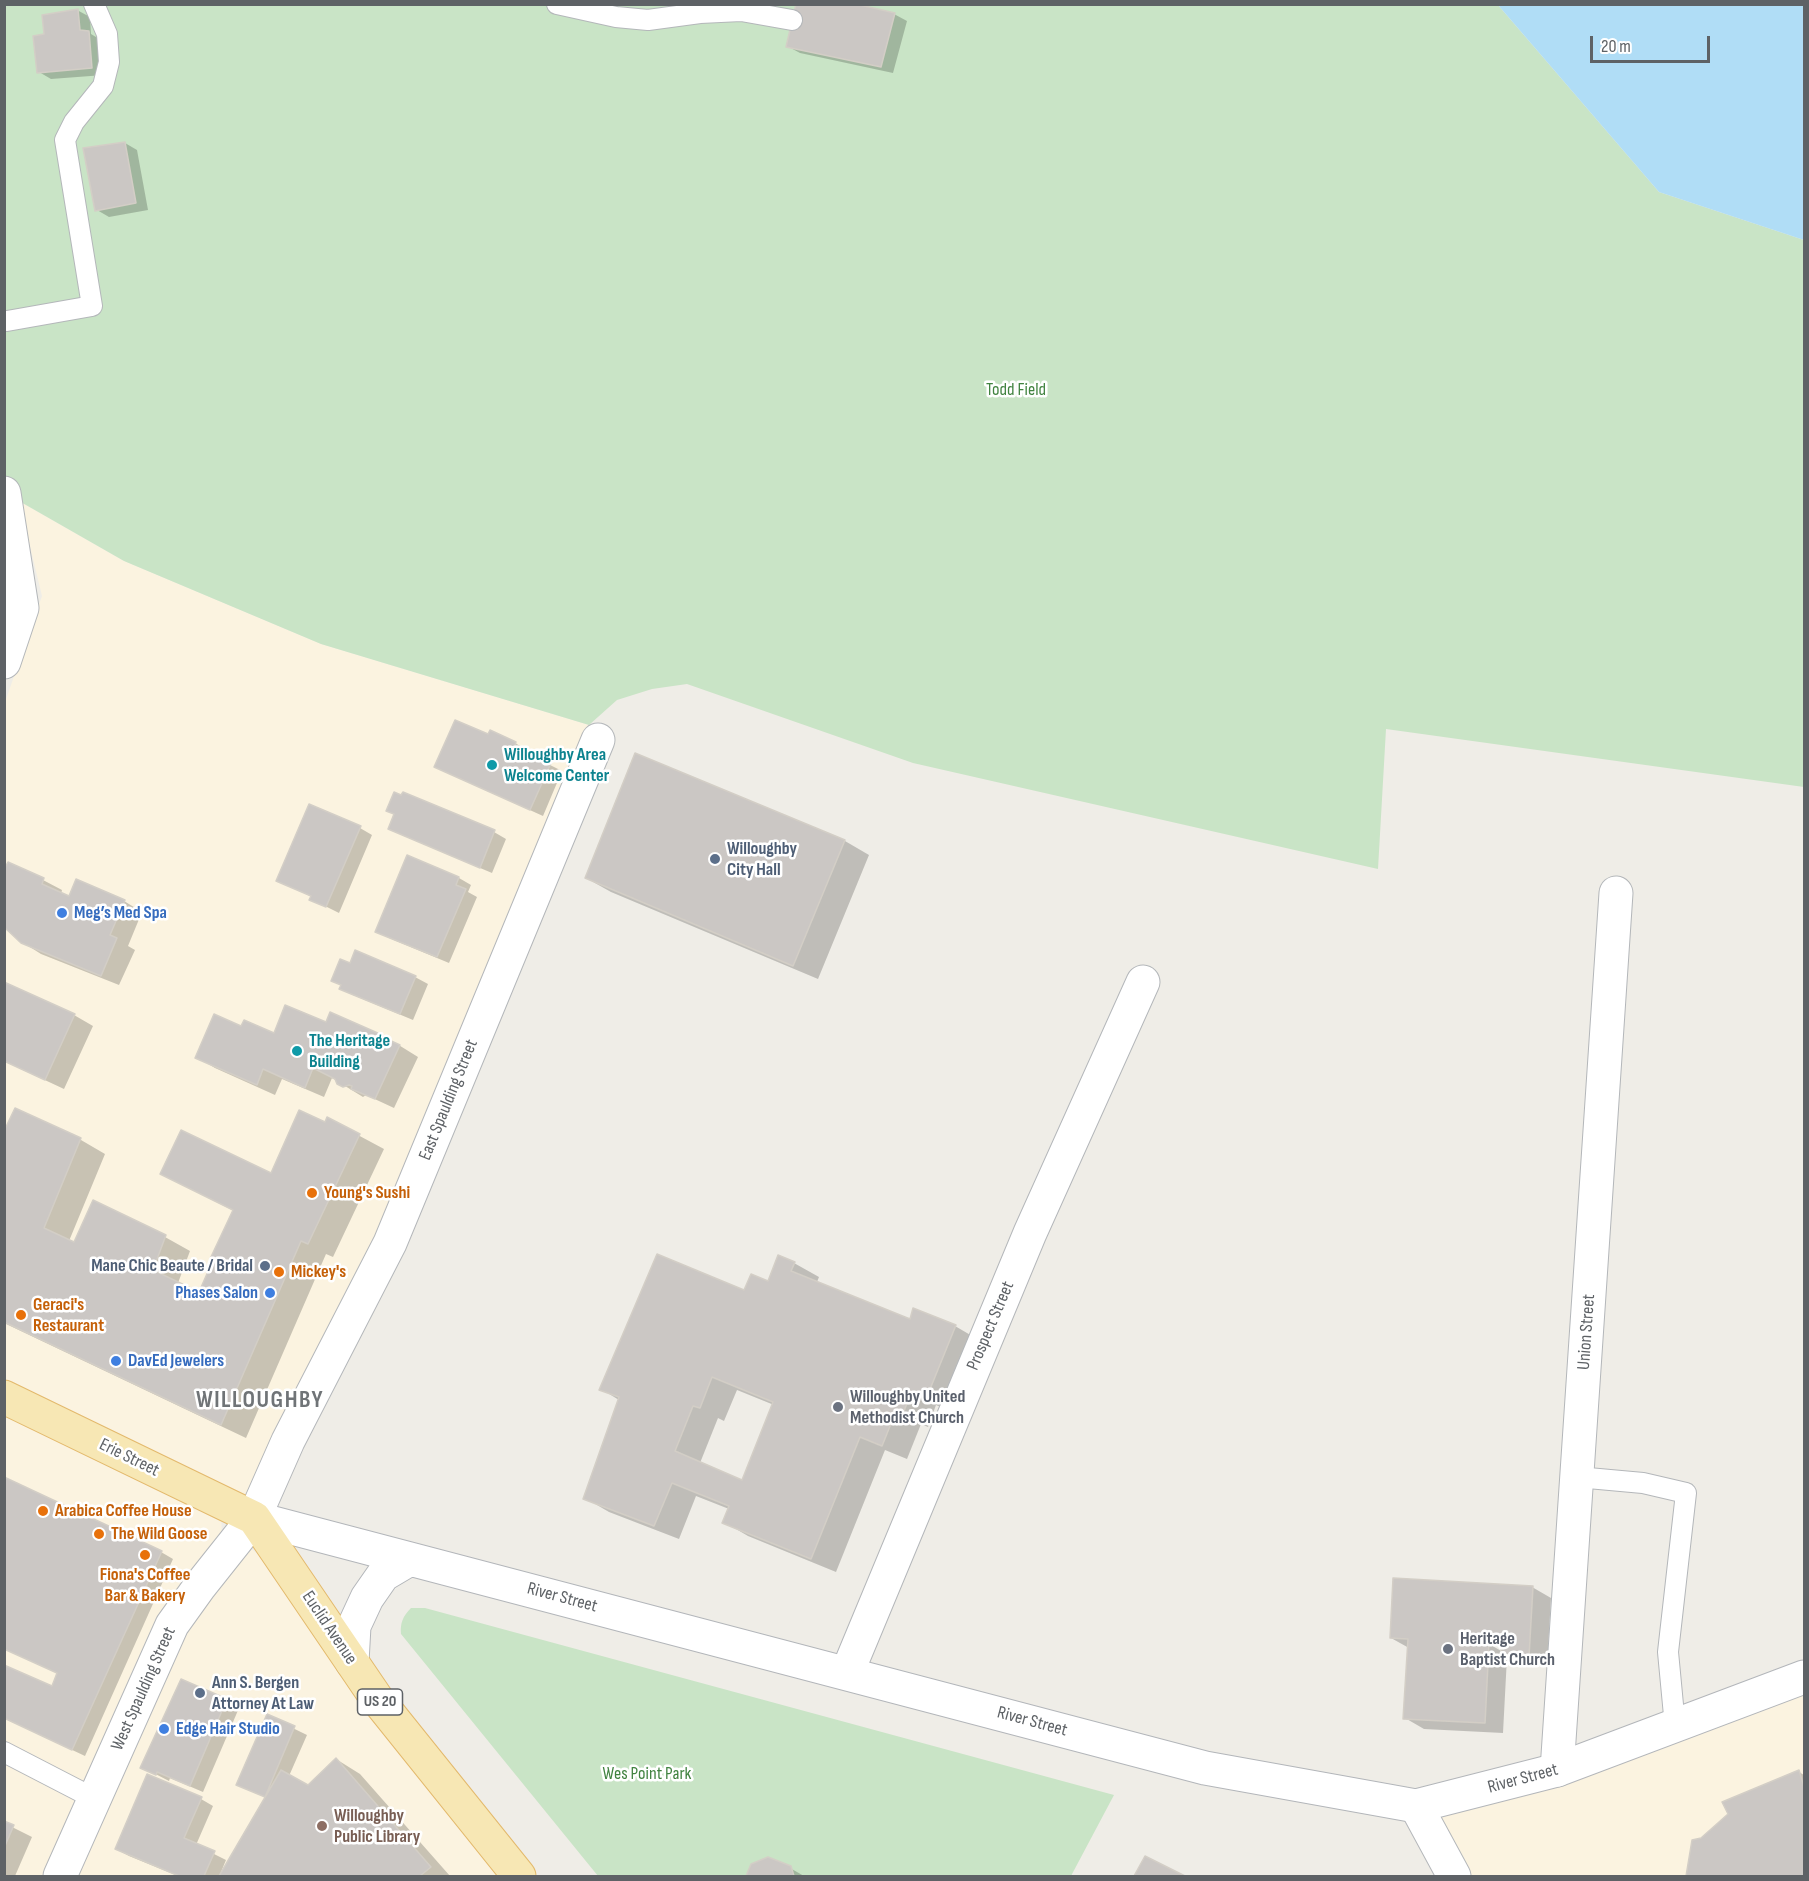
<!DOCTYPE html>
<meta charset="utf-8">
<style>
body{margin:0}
#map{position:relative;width:1809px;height:1881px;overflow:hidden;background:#efede7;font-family:"Sofia Sans Condensed",sans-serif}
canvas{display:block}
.frame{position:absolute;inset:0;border:6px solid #5e6266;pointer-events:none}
.scale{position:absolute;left:1590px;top:36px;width:120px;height:27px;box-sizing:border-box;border:3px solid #5e6266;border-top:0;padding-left:8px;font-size:18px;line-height:21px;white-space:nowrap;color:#5e6266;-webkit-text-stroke:4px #fff;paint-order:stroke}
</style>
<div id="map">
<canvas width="1809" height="1881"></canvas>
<div class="frame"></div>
<div class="scale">20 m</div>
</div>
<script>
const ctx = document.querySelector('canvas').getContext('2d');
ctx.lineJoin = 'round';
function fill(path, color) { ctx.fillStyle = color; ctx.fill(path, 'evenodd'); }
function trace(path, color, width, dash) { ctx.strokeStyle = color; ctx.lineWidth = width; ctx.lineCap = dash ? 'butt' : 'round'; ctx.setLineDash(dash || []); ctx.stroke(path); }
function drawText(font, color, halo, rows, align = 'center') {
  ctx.font = font + ' "Sofia Sans Condensed",sans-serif'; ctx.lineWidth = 5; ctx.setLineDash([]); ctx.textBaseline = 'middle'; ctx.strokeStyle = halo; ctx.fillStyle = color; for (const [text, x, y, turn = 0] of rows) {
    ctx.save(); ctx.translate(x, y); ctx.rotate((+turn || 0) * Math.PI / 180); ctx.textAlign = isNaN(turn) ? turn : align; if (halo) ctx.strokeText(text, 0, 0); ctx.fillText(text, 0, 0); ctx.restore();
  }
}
fill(new Path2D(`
 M19,501L124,561L321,644L589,725L464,1025L384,1234L251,1504L5,1385L4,705L42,596Z
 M4,1407L221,1511L222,1538L46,1876H5Z
 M246,1544L270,1565L505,1876H71L189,1618Z
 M1804,1692V1876H1465L1431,1813Z`), '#fbf3e0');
fill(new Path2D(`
 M5,5H1498L1659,192L1804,240V787L1386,729L1378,869L913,763L687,684L652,689L617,700L589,725L321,644L124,561L5,493Z
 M411,1608H425L1114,1795L1071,1876H598L401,1634C400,1623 403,1616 411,1608Z`), '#c9e4c6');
fill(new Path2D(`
 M1498,5H1804V240L1659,192Z`), '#b0ddf6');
fill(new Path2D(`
 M77,10L90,17L91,34L101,40L104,75L51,79L39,72L45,36Z
 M894,14L907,21L893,73L800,53L787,46Z
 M125,143L137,150L148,210L109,217L97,210Z
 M489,736L515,743L527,750L526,753L562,771L543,816L448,773L436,766Z
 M636,755L845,841L869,855L818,979L611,892L586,878Z
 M395,815L494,832L506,839L492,873L402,835L390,828Z
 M360,828L372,835L339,913L311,899L312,897L278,880Z
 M408,857L459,878L471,885L468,892L477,897L449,963L389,938L377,931Z
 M8,864L43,880L62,890L61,894L70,898L124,901L142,912L128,946L135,950L119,985L41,954L22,942Z
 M350,965L415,977L428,984L413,1020L353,995L341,988L342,986L333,981Z
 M74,1015L93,1026L64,1089L4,1061Z
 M327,1024L389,1039L418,1057L394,1108L366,1095L363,1097L332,1078L324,1097L282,1079L275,1095L215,1068L197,1057L242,1028L274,1035Z
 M16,1110L81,1140L105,1154L69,1241L74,1244L165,1237L190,1251L178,1283L200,1294L234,1211L187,1187L272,1175L325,1124L328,1119L384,1149L333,1257L326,1254L246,1438L4,1323V1164Z
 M794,1263L819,1277L817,1282L911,1321L955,1326L979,1340L951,1412L936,1405L928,1427L921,1424L907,1459L885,1450L836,1572L748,1536L724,1522L729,1509L696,1496L679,1539L609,1512L585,1498L619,1400L601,1389L745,1292L769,1283ZM737,1390L774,1405L742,1482L700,1463L718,1418L724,1421Z
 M161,1552L173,1559L85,1756L4,1718L52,1688Z
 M1532,1587L1551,1598L1547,1666L1521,1665L1507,1657L1503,1733L1424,1729L1405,1718L1409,1648L1391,1638ZM1483,1638L1503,1649V1652L1482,1640Z
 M182,1681L239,1708L203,1792L170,1778L169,1781L142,1767Z
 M268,1716L307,1735L289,1776L308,1787L336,1759L360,1774L450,1876H178L129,1856L116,1849L201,1799L213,1806L196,1845L226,1860L221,1872L223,1873L267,1798L238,1784Z
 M1799,1772L1804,1775V1876H1688L1693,1842L1702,1840Z
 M4,1823L32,1837L15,1876H4Z
 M1145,1858L1182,1876H1136Z
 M752,1866L790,1868L804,1876H747Z`), '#0003');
const building = new Path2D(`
 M796,4H856L895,13L881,67L786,47Z
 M78,9L80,30L89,31L92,68L37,73L33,36L44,34L42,15Z
 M125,142L136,203L95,211L83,148Z
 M455,720L488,734L490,730L516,742L515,745L551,763L530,810L434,767Z
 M635,753L845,840L793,966L585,878Z
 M394,792L401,795L403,792L495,830L480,868L388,829L394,814L386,811Z
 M309,804L361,826L326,907L309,900L311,896L276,881Z
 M407,855L459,877L456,885L466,889L437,957L375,932Z
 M8,862L44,878L42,884L69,896L76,879L125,900L110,935L117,938L101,976L21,943L4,927V869Z
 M355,950L416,976L400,1014L339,989L341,985L331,981L340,959L350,963Z
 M4,982L75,1014L45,1080L4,1061Z
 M285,1005L326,1022L330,1012L389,1038V1040L400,1045L375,1099L351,1089L352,1086L349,1085L343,1087L337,1084L335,1079L313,1068L305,1088L263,1069L257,1085L195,1058L214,1014L241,1026L244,1020L274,1033Z
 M15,1108L81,1138L44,1228L74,1242L93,1200L166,1235L153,1270L199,1292L213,1260L210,1259L233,1210L160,1174L181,1130L271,1173L299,1110L325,1122L327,1117L360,1134L308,1244L301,1241L221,1425L4,1322V1131Z
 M657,1254L744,1290L751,1274L768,1281L778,1255L795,1262L791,1271L910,1319L913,1308L956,1325L926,1399L911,1392L903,1414L896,1411L882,1446L860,1437L811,1559L722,1523L729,1506L672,1483L654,1526L583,1499L619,1397L599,1390ZM712,1377L773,1402L742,1480L675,1451L693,1406L700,1408Z
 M4,1477L162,1551L72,1750L4,1718V1665L52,1686L57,1673L4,1649Z
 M1393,1578L1533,1586L1529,1656L1501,1655L1502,1644L1489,1643L1485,1723L1403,1719L1408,1639L1390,1638Z
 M181,1679L227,1699L190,1786L157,1772L156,1775L140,1768Z
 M267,1714L295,1726L265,1797L236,1785Z
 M336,1758L431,1867L420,1876H219L281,1770L308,1785Z
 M1799,1770L1804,1787V1876H1686L1692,1840L1701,1838L1728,1814L1722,1802Z
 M147,1774L202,1797L184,1838L215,1851L204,1876H179L115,1849Z
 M4,1821L14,1825L4,1848Z
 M1145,1856L1185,1876H1134Z
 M768,1857L791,1866L794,1876H746L751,1864Z`);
fill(building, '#cbc7c4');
trace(building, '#d3cec6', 1.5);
const service = new Path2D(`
 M557,4L616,17L648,20L700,13L741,11L792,20
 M7,321L92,306L65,140L74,122L103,86L109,62L107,34L94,4
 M1577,1477L1643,1483L1686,1493L1668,1652L1675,1726
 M4,1752L95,1799`);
const minor = new Path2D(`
 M4,493L22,608L4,662
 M847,1673L1030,1233L1143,982
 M1557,1770L1616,893
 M1416,1806L1454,1876
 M60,1876L172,1625L200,1586L254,1518L288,1441L390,1243L598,740`);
const secondary = new Path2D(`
 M254,1518L1205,1768L1416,1806L1557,1770L1804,1677
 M352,1662L354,1626L367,1598L383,1575L410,1559`);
const primary = new Path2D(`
 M4,1397L254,1518L377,1699L519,1876`);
trace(service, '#b4b7ba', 22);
trace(minor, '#b4b7ba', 35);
trace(secondary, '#b3b6ba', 35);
trace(primary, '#e3b96c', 35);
trace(service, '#fff', 20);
trace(minor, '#fff', 33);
trace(secondary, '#fff', 33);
trace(primary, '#f7e7b4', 33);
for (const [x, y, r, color] of [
 [492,765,6,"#0f9aa8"],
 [715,859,6,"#5c6f8a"],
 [62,913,6,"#3f7fe0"],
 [297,1051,6,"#0f9aa8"],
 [312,1193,6,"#e8710a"],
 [265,1266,6,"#5c6f8a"],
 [279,1272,6,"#e8710a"],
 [270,1293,6,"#3f7fe0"],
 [21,1315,6,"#e8710a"],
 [116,1361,6,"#3f7fe0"],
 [838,1407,6,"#6b7280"],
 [43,1511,6,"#e8710a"],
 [99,1534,6,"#e8710a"],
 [145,1555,6,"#e8710a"],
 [1448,1649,6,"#6b7280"],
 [200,1693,6,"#5c6f8a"],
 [164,1729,6,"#3f7fe0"],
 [322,1826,6,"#8d6e63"]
]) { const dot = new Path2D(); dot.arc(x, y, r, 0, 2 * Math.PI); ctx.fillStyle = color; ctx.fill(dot); trace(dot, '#fff', 2); }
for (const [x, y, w] of [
 [380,1702,45]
]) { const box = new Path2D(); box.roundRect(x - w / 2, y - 13, w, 26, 4.5); ctx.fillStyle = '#fff'; ctx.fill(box); trace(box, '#5e6266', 1.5); }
drawText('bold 16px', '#5e6266', null, [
 ["US 20",380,1702]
]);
drawText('18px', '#418340', '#fff', [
 ["Todd Field",1016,390],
 ["Wes Point Park",647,1774]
]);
drawText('bold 18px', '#0d838f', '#fff', [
 ["Willoughby Area",504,755],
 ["Welcome Center",504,776],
 ["The Heritage",309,1041],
 ["Building",309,1062]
], 'left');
drawText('bold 18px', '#4e5e75', '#fff', [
 ["Willoughby",727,849],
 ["City Hall",727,870],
 ["Mane Chic Beaute / Bridal",253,1266,"right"],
 ["Ann S. Bergen",212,1683],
 ["Attorney At Law",212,1704]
], 'left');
drawText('bold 18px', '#366cbe', '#fff', [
 ["Meg’s Med Spa",74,913],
 ["Phases Salon",258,1293,"right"],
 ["DavEd Jewelers",128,1361],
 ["Edge Hair Studio",176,1729]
], 'left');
drawText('18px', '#5e6266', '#fff', [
 ["East Spaulding Street",449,1100,-68],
 ["Prospect Street",991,1326,-67],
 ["Union Street",1587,1332,-86],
 ["Erie Street",129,1458,26],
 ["River Street",562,1598,15],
 ["Euclid Avenue",329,1628,56],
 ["West Spaulding Street",144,1689,-66],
 ["River Street",1032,1722,15],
 ["River Street",1523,1779,-15]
]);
drawText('bold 18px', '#c56008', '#fff', [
 ["Young's Sushi",324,1193],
 ["Mickey's",291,1272],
 ["Geraci's",33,1305],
 ["Restaurant",33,1326],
 ["Arabica Coffee House",55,1511],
 ["The Wild Goose",111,1534],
 ["Fiona's Coffee",145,1575,"center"],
 ["Bar & Bakery",145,1596,"center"]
], 'left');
drawText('bold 18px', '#5b616d', '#fff', [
 ["Willoughby United",850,1397],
 ["Methodist Church",850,1418],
 ["Heritage",1460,1639],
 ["Baptist Church",1460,1660]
], 'left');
drawText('bold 18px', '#785e54', '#fff', [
 ["Willoughby",334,1816],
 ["Public Library",334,1837]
], 'left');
ctx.letterSpacing = '1.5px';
drawText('bold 24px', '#707477', '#fff', [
 ["WILLOUGHBY",260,1401]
]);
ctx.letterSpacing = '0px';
</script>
